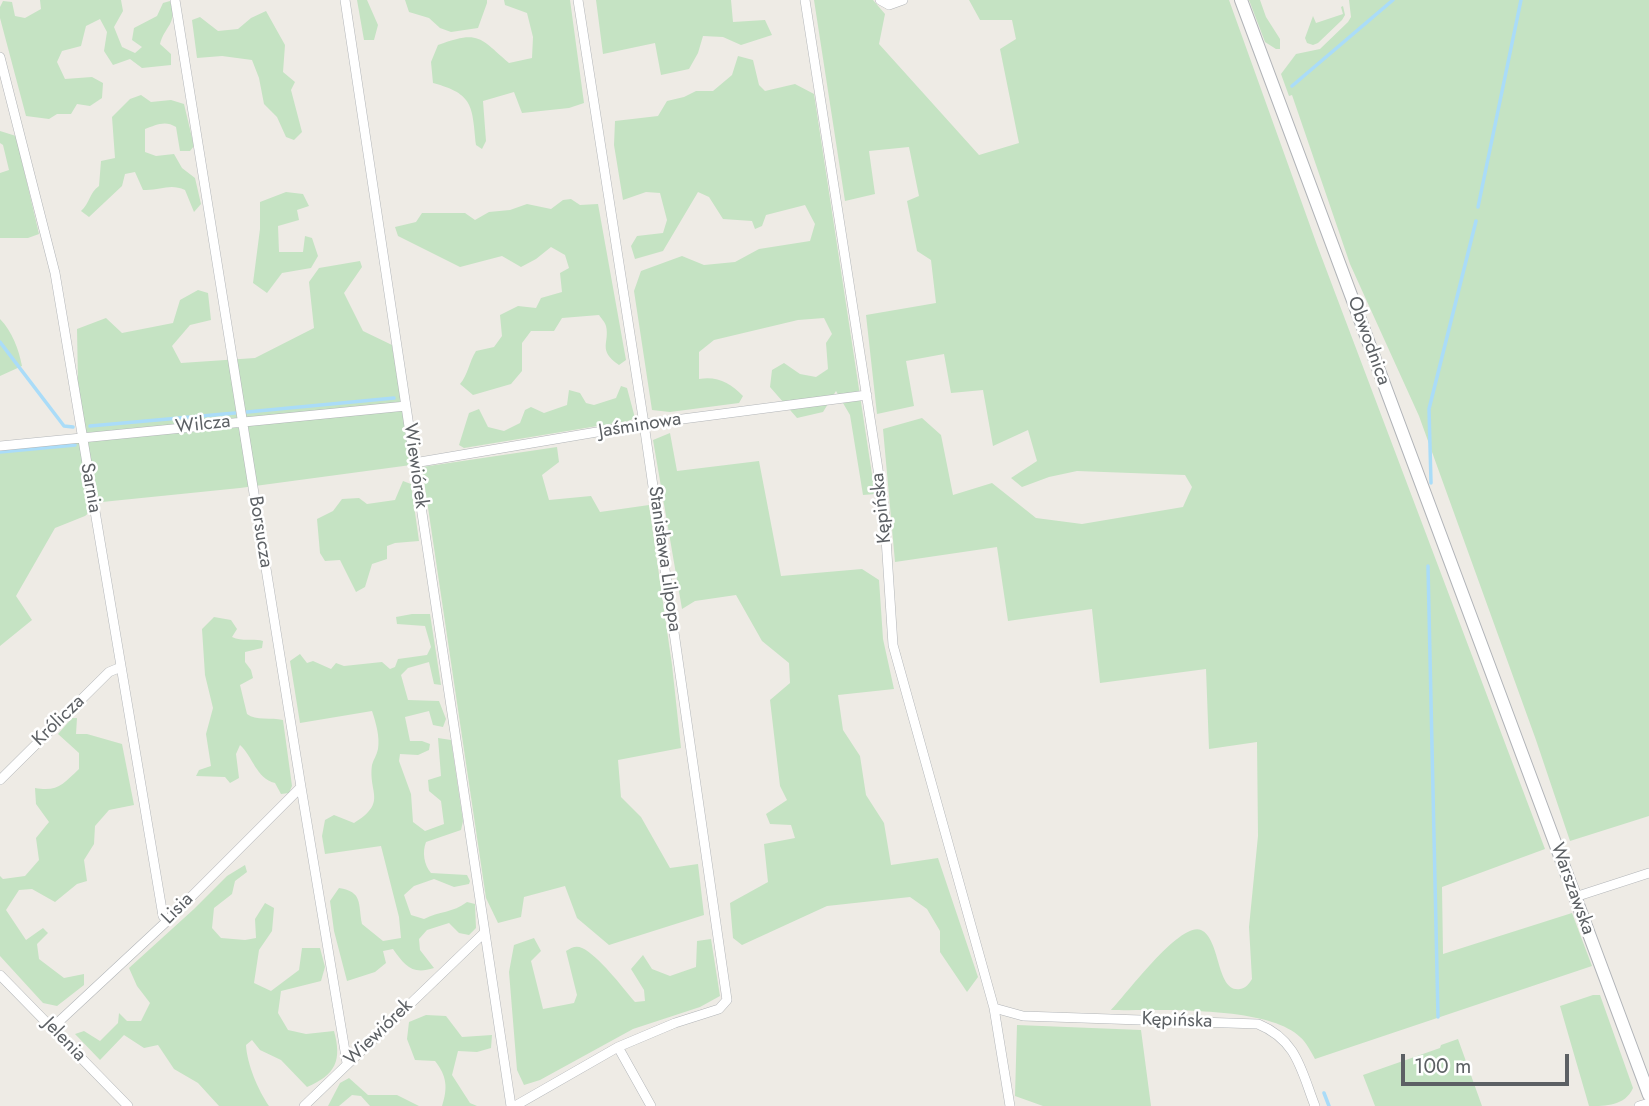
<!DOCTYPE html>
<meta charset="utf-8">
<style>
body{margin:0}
#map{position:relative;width:1649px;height:1106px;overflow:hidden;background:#eeebe5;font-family:Jost,sans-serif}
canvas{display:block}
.scale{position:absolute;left:1401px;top:1054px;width:168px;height:32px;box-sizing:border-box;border:4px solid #5c6064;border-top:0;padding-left:9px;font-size:21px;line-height:24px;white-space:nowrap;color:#5c6064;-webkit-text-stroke:5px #fff;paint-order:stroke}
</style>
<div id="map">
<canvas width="1649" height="1106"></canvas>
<div class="scale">100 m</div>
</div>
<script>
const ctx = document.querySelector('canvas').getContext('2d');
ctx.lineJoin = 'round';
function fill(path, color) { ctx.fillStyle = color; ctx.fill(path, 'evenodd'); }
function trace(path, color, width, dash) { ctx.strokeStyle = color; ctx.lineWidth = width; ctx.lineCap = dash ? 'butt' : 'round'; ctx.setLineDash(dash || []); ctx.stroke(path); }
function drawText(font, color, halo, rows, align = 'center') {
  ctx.font = font + ' Jost,sans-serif'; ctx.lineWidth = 5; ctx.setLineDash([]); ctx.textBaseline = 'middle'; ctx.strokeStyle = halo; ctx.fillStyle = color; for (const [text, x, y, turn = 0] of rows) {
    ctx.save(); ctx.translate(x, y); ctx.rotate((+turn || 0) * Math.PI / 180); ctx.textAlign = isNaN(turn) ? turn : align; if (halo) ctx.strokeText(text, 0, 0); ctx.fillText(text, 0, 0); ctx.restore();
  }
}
fill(new Path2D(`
 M40,0H121L123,11L114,27L122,47L135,53L142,47L132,40L134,28L157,16L163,3L170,1C178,25 165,25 160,44L171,54V65L142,68L130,59L113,65L104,51L107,32L100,19L86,26L81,46L62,51L57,62L65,79L92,77L103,83L102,98L90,106L77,104L71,114H57L49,119L26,116L0,18V7L3,1L12,2L15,16L25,18L41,9Z
 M357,0H367L378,25L374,40H364Z
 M405,0H487V3L478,28L451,32L440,28L429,18L409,12Z
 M504,0H570L584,103L569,108L522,113L514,92L483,101L486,141L482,149L476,145C472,106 474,94 433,83L431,62L438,45C479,30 479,37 509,63L532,58L533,37L527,13L505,5Z
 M596,0H731L733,22L765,20L772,35L741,45L723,37L703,36L698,53L689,69L661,75L655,43L603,54Z
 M814,0H873L885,14L879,44L979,155L1019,143L1000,49L1016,39L1012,20H980L969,0H1229L1317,245L1545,849L1442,887L1443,954L1572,913L1592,966L1315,1059C1311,1052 1306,1042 1300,1037C1267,1005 1156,1011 1111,1010C1125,996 1180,921 1201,930C1221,939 1216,993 1240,989C1246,988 1249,984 1252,979L1249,927L1258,836L1257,742L1209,749L1206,669L1100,683L1092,609L1008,621L997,547L895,562L883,429L922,418L941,435L953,495L992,483L1036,518L1082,524L1183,507L1192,487L1185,475L1077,471L1049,477L1022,487L1011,478L1037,461L1028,430L993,446L983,390L951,393L944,354L906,361L914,406L877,414L866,315L936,303L931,260L917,251L907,201L919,196L909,147L869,151L875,194L845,201Z
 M1249,0H1260L1266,17L1280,39V49H1276L1265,42Z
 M1349,0H1649V816L1570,841L1536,740L1419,416L1350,264L1292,95L1289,96L1281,74L1296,54L1320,49L1348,22L1351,17Z
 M1343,6L1345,15L1342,20L1318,43L1313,45L1307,43L1305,38L1313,16L1316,23L1343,14L1341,7Z
 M266,11L285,45L283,72L295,82L291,90L302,132L294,140L286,137L277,117L264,104L259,78L252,60L222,56L197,58L192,20L200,17L218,31L238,29L251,18Z
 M738,56L753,60L759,85L765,91L795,84L814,94L875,494L863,495L850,415L836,391L823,412L797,418L770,387L772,370L784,363L800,374L816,377L828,369L826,343L832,334L824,318L798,320L714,340L699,352V379C718,376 730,383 743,396L739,403L670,412L652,410L634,291L641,271L682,256L704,265L735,262L759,249L810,241L815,224L805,205L766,215L762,226L755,229L752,221L723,219L709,197L698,192L663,251L635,259L631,246L637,236L663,233L667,220L660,193L646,192L623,200L614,145L615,121L658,116L667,101L684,97L696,91H713L732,75Z
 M141,95L151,102L171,100L184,104L194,146L190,151H180L176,127C165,120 156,125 145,129V152L156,156L174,154L182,168L195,178L201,204L194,212L185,190C169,183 161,191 143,190L135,172L125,174L122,186L89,217L81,211C90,203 89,193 99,186L101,161L115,158L112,117L130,99Z
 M0,131L16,136L39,234L28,238H0V173L9,170L3,145L0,143Z
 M286,192L303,194L309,206L297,210L299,220L278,226L279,252H303L305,236L312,238L318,256L311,268L282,273L267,293L253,283L260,229V202Z
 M571,199L580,205L598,204L626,360L619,365C597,350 610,343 606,326C605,322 601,318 599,315L562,318L554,331H531L522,343V371L511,384L473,395L460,384C468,375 469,362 476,351L494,347L502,336L500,315L518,306L536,308L541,298L562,292L560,273L569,268L565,255L551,247L536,259L521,267L502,256L460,267L398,236L395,227L416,222L422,213H465L475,220L489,212L510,210L527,204L551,209L563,200Z
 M360,261L362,267L344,293L363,331L392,345L411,465L240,488L102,502L85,516L55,528L16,596L32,620L0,646V449L87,439L78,383L77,329L106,318L122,333L173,323L180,300L198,290L208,293L211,320L190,325L172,346L181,363L255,358L314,328L309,282L319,268Z
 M0,319C12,331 19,350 22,366L0,376Z
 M621,386L627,388L635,418L628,421L464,448L459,445L469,413L479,409L488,427L504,431L520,423L525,410L531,407L544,413L567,405L569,390L580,393L586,403L594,405L616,398Z
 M670,433L677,471L759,461L781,576L862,569L879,580L883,639L894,689L838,695L843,730L860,756L866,795L884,823L891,865L938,858L978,977L967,992L940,952V931L927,909L910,897L827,906L742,945L733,938L730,903L768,882L764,844L795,838L791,825L770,824L766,814L787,800L780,786L770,700L790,683L789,663L762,641L736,595L695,601L682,609L653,440Z
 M557,447L559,462L542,475L549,500L591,496L600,512L649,505L672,665L681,748L618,760L621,797L641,817L670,868L698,864L704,915L609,945L577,918L565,886L524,897L521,917L498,923L486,898L422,467Z
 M403,481L411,484L419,541L395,543L387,546V559L372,564L365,587L356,592L340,560L325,561L320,553L317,519L333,511L342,499L359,498L367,504L395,500Z
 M412,614H430L441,685L434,684L429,662L408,668L401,675L408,700L439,701L446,719L443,727L433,725L429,711L405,717L410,741H422L430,744L429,750L418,755L400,754L399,761L411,794L413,822L425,831L444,824L441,801L429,791L428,780L441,776L438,738L451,740L463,821L461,830L426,842C422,852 424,865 431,873L467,875L470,881L469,884L454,887L434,879L414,886L404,895L411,915L424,919C439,911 453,913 467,902L475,904L476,928L469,935L459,933L449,923L427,930L419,939L420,950L434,968C412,975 405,966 393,949L383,951L386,963L375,972L347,981L334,931L330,901L339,888C363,892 358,903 362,924L383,941L401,938L399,917L381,846L325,854L322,836L325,820L334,815L354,823C388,802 368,793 372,765C373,760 377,755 378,749C380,737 376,723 372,711L300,723L290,661L300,654L307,663L313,661L331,669L336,663L344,666L382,662L390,669L395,667L398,659L427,655L431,647L425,626L397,624L396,617Z
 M214,617L231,620L237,629L232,637C242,642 253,638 263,641L262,648L245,652V662L251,670L253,678L240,685L247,714C256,721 271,717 283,720L292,786L289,793L281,794L275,783C256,778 253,757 240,745L236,754L239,778L230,783L225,777L196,776L199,770L211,766L206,734L213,708L205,675L202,629Z
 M72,718H77L76,734H87L122,744L134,805L109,810L95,826L94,844L84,860L87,881L77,884L55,902L32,889L19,890L6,910L26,940L43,928L48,933L37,944L39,959L64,978L84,974V985L57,1006L43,1003L0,956V876L3,879L25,876L39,860L36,838L49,822L36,804L35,788C58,792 63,784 79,769V753L58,734Z
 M245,865L247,872L235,881L232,894L214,908L212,928L221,938L245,940L256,938L255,919L265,903L274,908L272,931L259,950L254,983L271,991L299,970L302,948H320L325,967L321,981L281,991L278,1013L288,1030L306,1034L334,1031C342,1060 336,1075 307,1087L281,1060L260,1050L252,1040L246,1045C247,1064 258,1090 269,1106H219L198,1083L174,1069L158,1045L144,1048L124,1035L100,1060L75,1034L84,1031L100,1041L118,1023L119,1013L127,1021H141L150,1003L137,986L129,968L194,909L227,876Z
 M534,938L541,951L531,961L543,1009L574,1003L577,995L566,951C571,948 576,945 582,948C598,955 623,988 635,1002L645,1001L644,990L631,969L643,955L652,969L670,976L696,967L697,941L711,939L720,996L700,1007L633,1029L540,1080L524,1085L517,1070L509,972L514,945Z
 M1593,995H1600L1633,1088C1625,1106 1606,1106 1589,1106L1560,1006Z
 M426,1015L446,1016L462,1037L492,1035L491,1048L477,1052L458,1051L452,1075L470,1103L477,1106H442C448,1088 447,1076 435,1061L415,1060L407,1039L409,1022Z
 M1017,1025L1141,1030L1151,1106H1043L1015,1096Z
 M1458,1039L1482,1106H1375L1363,1075L1440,1048L1441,1045Z
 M349,1078L368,1095H397L419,1106H370L361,1096L352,1095L339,1106H328L340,1083Z`), '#c5e3c3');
trace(new Path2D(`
 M1292,86L1393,0
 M1478,207L1521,0
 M0,342L64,426L73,427
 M247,412L394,398
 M90,426L235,413
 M0,452L75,445
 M1431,483L1429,409L1476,221
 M1428,566L1438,1017
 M1324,1093L1329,1106`), '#aadcf8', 3.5);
const street = new Path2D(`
 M175,0L301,787L347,1063
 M345,0L511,1106
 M805,0L884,508L893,645L994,1008L1023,1016L1258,1024C1297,1040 1301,1070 1315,1106
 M880,0L889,5L903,0
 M0,57L55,273L163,916L167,921
 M0,446L406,406
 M414,463L644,424L867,395
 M0,780L109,672L121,667
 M1575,897L1649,873
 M0,975L128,1106
 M994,1008L1010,1106
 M52,1028L167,921L301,787
 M618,1047L651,1106
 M304,1106L485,932
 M515,1106L618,1047L675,1023L719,1009L727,1000L644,424L578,0
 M1639,1106L1649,1103`);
const secondary = new Path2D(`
 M1241,0L1649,1095`);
trace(street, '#b2b5b8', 10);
trace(secondary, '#b1b4b8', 14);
trace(street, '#fff', 9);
trace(secondary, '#fff', 12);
drawText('19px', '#5c6064', '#fff', [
 ["Obwodnica",1368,341,70],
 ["Wilcza",203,425,-6],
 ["Jaśminowa",640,426,-9],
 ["Wiewiórek",415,466,82],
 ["Sarnia",90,488,80],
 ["Kępińska",882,508,-96],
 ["Borsucza",260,532,81],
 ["Stanisława Lilpopa",664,559,82],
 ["Królicza",59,721,-44],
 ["Warszawska",1572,889,70],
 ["Lisia",178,909,-45],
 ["Kępińska",1177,1021,2],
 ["Wiewiórek",379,1033,-44],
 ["Jelenia",64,1040,46]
]);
</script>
